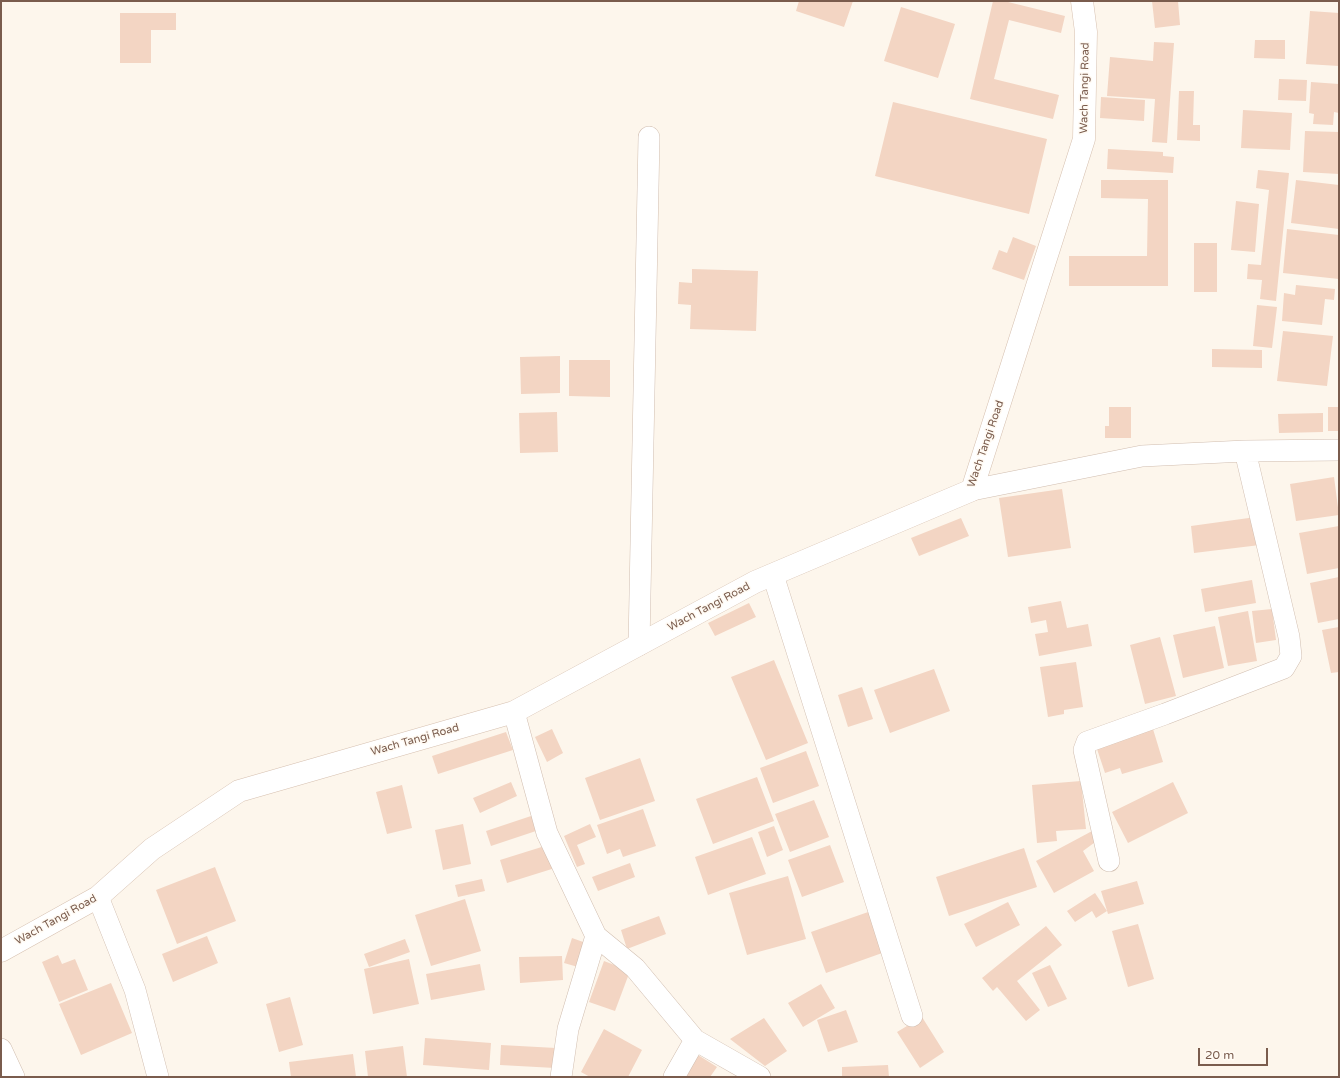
<!DOCTYPE html>
<style>
body{margin:0}
#map{position:relative;width:1340px;height:1078px;overflow:hidden;background:#fdf6ec;font-family:"Varela Round",sans-serif}
canvas{display:block}
.frame{position:absolute;inset:0;border:2px solid #7a5c4d;pointer-events:none}
.scale{position:absolute;left:1198px;top:1048px;width:70px;height:18px;box-sizing:border-box;border:2px solid #7a5c4d;border-top:0;padding-left:5px;font-size:12px;line-height:14px;white-space:nowrap;color:#7a5c4d;-webkit-text-stroke:3px #fffaf3;paint-order:stroke}
</style>
<div id="map">
<canvas width="1340" height="1078"></canvas>
<div class="frame"></div>
<div class="scale">20 m</div>
</div>
<script>
const ctx = document.querySelector('canvas').getContext('2d');
ctx.lineJoin = 'round';
function fill(path, color) { ctx.fillStyle = color; ctx.fill(path, 'evenodd'); }
function trace(path, color, width, dash) { ctx.strokeStyle = color; ctx.lineWidth = width; ctx.lineCap = dash ? 'butt' : 'round'; ctx.setLineDash(dash || []); ctx.stroke(path); }
function drawText(font, color, halo, rows, align = 'center') {
  ctx.font = font + ' "Varela Round",sans-serif'; ctx.lineWidth = 3; ctx.setLineDash([]); ctx.textBaseline = 'middle'; ctx.strokeStyle = halo; ctx.fillStyle = color; for (const [text, x, y, turn = 0] of rows) {
    ctx.save(); ctx.translate(x, y); ctx.rotate((+turn || 0) * Math.PI / 180); ctx.textAlign = isNaN(turn) ? turn : align; if (halo) ctx.strokeText(text, 0, 0); ctx.fillText(text, 0, 0); ctx.restore();
  }
}
fill(new Path2D(`
 M799,1H853L844,27L796,11Z
 M993,1H1004L1065,16L1061,33L1009,20L994,79L1059,95L1053,119L970,99Z
 M1152,1H1178L1180,25L1155,28Z
 M901,7L955,24L938,78L884,61Z
 M1310,11L1339,13V66L1306,64Z
 M120,13H176V30H151V63H120Z
 M1255,40H1285V59L1254,58Z
 M1154,42L1174,43L1167,143L1152,142L1155,99L1107,96L1110,57L1153,61Z
 M1279,79L1307,80L1306,101L1278,100Z
 M1311,82L1339,84V113L1334,112L1333,125L1313,124L1314,114L1309,113Z
 M1179,91H1194L1193,125H1200V141L1177,140Z
 M1101,97L1145,100L1144,121L1100,118Z
 M893,102L1047,139L1029,214L875,176Z
 M1243,110L1292,113L1290,150L1241,148Z
 M1305,131L1339,132V174L1303,172Z
 M1108,149L1163,152V156L1174,157L1173,173L1107,169Z
 M1258,170L1289,173L1276,301L1260,299L1262,280L1247,279L1248,264L1261,265L1269,190L1256,188Z
 M1101,180H1168V286H1069V256H1147L1148,199L1101,198Z
 M1296,180L1339,185V229L1291,223Z
 M1236,201L1259,204L1255,252L1231,250Z
 M1287,229L1339,235V279L1283,273Z
 M1013,237L1036,246L1024,280L992,269L999,250L1007,253Z
 M1194,243H1217V292H1194Z
 M692,269L758,271L756,331L690,329L691,305L678,304L679,282L692,283Z
 M1296,285L1335,289L1334,300L1325,299L1322,325L1282,321L1284,293L1295,295Z
 M1257,305L1277,307L1272,348L1253,346Z
 M1283,331L1333,336L1327,386L1277,381Z
 M1212,349L1262,350V368L1212,367Z
 M560,356V393L521,394L520,357Z
 M569,360H610V397L569,396Z
 M1109,407H1131V438H1105V426H1109Z
 M1328,407H1339V431H1328Z
 M557,412L558,452L520,453L519,413Z
 M1323,413V432L1279,433L1278,414Z
 M1334,477L1339,515L1296,521L1290,484Z
 M1062,489L1071,548L1008,557L999,498Z
 M1256,517L1260,545L1194,553L1191,526Z
 M961,518L969,536L919,556L911,538Z
 M1339,526V568L1307,574L1299,533Z
 M1339,577V619L1318,623L1310,583Z
 M1252,580L1256,603L1205,612L1201,589Z
 M1061,601L1067,628L1088,624L1092,646L1039,656L1035,634L1048,632L1046,620L1031,623L1028,607Z
 M749,603L756,617L715,636L708,623Z
 M1272,609L1276,640L1256,643L1252,611Z
 M1248,611L1257,661L1228,666L1218,617Z
 M1215,626L1224,668L1183,678L1173,635Z
 M1339,627V672L1331,673L1322,630Z
 M1160,637L1176,696L1145,704L1130,645Z
 M774,660L808,743L766,760L731,677Z
 M1076,662L1083,707L1064,710V714L1048,717L1040,667Z
 M934,669L950,711L890,733L874,690Z
 M862,687L873,719L848,727L838,695Z
 M552,729L563,753L547,762L535,737Z
 M1153,729L1163,762L1122,774L1120,768L1105,773L1096,746Z
 M506,732L513,750L438,774L432,756Z
 M806,751L819,786L773,803L760,768Z
 M640,758L655,801L600,820L585,778Z
 M757,777L774,821L713,844L696,799Z
 M1081,781L1086,829L1056,831L1057,841L1037,843L1032,785Z
 M511,782L517,796L480,813L473,798Z
 M1173,782L1188,813L1128,843L1112,812Z
 M402,785L412,828L387,834L376,792Z
 M814,800L829,837L790,852L775,814Z
 M643,809L656,846L623,857L620,849L607,854L597,825Z
 M537,814L542,829L491,846L486,831Z
 M463,824L471,864L443,870L435,830Z
 M590,824L596,837L577,845L585,864L577,867L564,836Z
 M774,826L783,850L767,857L758,832Z
 M1094,830L1098,840L1083,851L1094,871L1054,893L1036,861Z
 M752,837L766,874L708,895L695,857Z
 M548,845L555,868L507,883L500,860Z
 M830,845L844,882L802,897L788,860Z
 M1024,848L1037,887L949,916L936,877Z
 M630,863L635,877L598,891L592,877Z
 M215,867L236,921L177,944L156,890Z
 M788,876L806,939L747,955L729,893Z
 M482,879L485,891L458,897L455,885Z
 M1137,881L1144,904L1108,914L1101,891Z
 M1095,893L1107,911L1096,918L1092,911L1075,922L1067,911Z
 M465,899L481,951L431,966L415,915Z
 M1008,902L1020,925L976,947L964,924Z
 M871,911L885,952L826,973L811,932Z
 M659,916L666,934L627,949L621,930Z
 M1138,924L1154,979L1128,987L1112,931Z
 M1046,926L1062,945L1017,981L1040,1010L1026,1021L997,987L993,991L982,978Z
 M207,936L218,963L173,982L162,954Z
 M572,938L586,943L578,967L564,963Z
 M405,939L410,952L369,967L364,954Z
 M58,955L62,964L75,959L88,990L59,1002L42,962Z
 M562,956L563,980L520,983L519,957Z
 M409,959L419,1004L373,1014L364,969Z
 M604,961L630,971L615,1011L589,1002Z
 M480,964L485,990L431,1000L426,974Z
 M1050,965L1067,999L1048,1007L1032,973Z
 M111,983L132,1033L81,1055L59,1004Z
 M821,984L835,1008L803,1027L788,1003Z
 M290,997L303,1045L279,1052L266,1004Z
 M846,1010L858,1042L828,1052L817,1020Z
 M922,1017L944,1052L920,1068L897,1032Z
 M764,1018L787,1051L765,1066L730,1039Z
 M604,1029L642,1050L628,1077H590L581,1072Z
 M425,1038L491,1043L489,1070L423,1065Z
 M501,1045L556,1048L555,1068L500,1065Z
 M403,1046L407,1077H368L365,1051Z
 M353,1054L356,1077H291L289,1062Z
 M698,1055L717,1067L710,1077H685Z
 M888,1065L889,1077H842V1067Z`), '#f3d5c3');
const minor = new Path2D(`
 M972,490L1142,456L1245,451L1339,450
 M773,575L912,1016
 M639,645L649,137
 M514,712L547,833L596,936L635,968L695,1040L760,1077
 M1109,861L1084,750L1087,742L1165,714L1284,668L1291,656L1289,637L1245,451
 M98,897L135,990L158,1077
 M1,1049L14,1077
 M561,1077L568,1029L596,936
 M674,1077L695,1040`);
const secondary = new Path2D(`
 M1,951L98,897L152,849L239,791L514,712L755,582L972,490L1084,139L1086,32L1082,1`);
trace(minor, '#d1beb0', 22);
trace(secondary, '#d6c0b0', 23);
trace(minor, '#fff', 21);
trace(secondary, '#fff', 22);
drawText('11px', '#7a5c4d', '#fffaf3', [
 ["Wach Tangi Road",1085,88,-89],
 ["Wach Tangi Road",986,444,-71],
 ["Wach Tangi Road",709,607,-28],
 ["Wach Tangi Road",415,740,-16],
 ["Wach Tangi Road",56,920,-29]
]);
</script>
